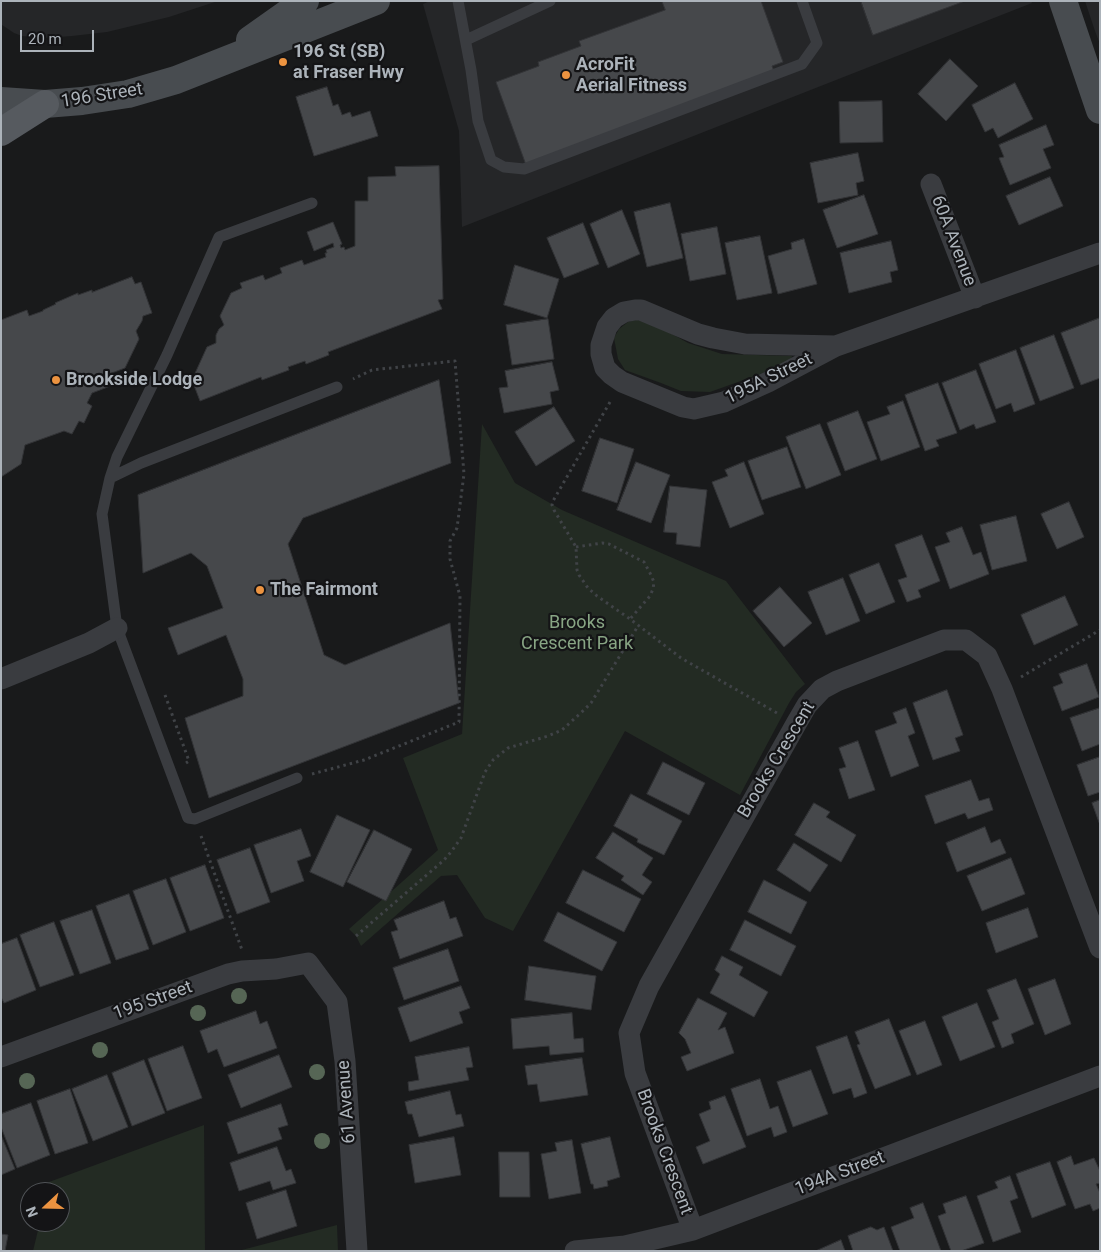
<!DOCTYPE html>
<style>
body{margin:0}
#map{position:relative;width:1101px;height:1252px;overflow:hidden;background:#191a1b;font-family:Roboto,sans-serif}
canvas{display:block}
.frame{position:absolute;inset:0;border:2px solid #acb3ba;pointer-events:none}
.north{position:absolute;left:20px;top:1182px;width:50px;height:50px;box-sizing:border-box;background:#141416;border:1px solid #515458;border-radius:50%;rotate:249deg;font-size:14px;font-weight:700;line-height:20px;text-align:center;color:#acb3ba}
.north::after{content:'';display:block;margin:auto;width:18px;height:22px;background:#ec9340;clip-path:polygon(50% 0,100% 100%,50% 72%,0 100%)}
.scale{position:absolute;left:20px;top:30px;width:74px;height:22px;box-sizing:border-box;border:2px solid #acb3ba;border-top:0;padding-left:6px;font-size:15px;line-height:18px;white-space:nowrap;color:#acb3ba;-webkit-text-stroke:4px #141416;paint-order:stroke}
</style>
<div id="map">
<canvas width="1101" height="1252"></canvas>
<div class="frame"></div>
<div class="north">N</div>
<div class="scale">20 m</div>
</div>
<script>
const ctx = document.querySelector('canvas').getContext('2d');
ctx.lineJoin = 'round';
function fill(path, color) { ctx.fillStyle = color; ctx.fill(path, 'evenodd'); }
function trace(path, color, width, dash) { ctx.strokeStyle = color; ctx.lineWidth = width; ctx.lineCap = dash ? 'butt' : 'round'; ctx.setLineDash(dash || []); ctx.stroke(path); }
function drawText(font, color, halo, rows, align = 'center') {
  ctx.font = font + ' Roboto,sans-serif'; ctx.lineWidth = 4.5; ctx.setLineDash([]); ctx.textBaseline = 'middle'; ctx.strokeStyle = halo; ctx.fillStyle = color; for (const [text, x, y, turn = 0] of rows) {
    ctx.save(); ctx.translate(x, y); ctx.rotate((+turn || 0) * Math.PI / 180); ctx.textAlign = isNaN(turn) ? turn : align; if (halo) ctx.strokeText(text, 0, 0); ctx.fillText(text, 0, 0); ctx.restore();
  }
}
fill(new Path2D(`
 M1,1H218L169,17L107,32L72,36L44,38L22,36L14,33L2,25L1,23Z
 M430,1H1031L1032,3L462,227L459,131L423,4Z
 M1085,1H1100V44L1095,31Z`), '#252628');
fill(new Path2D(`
 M636,320L649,321L688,343L722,354L792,356L791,360L766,372L710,392L681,391L661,383L625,370L618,359L614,338L619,329L628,322Z
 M482,424L515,483L562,510L726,581L805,684L796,692L789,703L740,795L625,731L513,931L485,918L457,875L441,876L361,946L356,936L349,929L438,850L403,758L462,734Z
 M204,1125L205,1251H33L40,1222H60V1192H46L49,1182Z
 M337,1225L338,1251H238Z`), '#232b23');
const building = new Path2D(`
 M662,1H761L783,62L772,66L775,74L526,165L496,82L539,66L538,62L581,46L579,41L665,10Z
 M861,1H965L873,35Z
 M950,59L978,86L946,121L918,94Z
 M1015,83L1033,119L998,138L993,128L985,132L972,105Z
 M327,87L333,106L338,104L342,115L350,112L352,117L370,111L378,136L314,156L296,97Z
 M882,101L883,142L840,143L839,102Z
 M1046,125L1054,145L1043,149L1051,168L1010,185L999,158L1004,157L999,145Z
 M858,153L864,181L856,183L858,195L818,203L810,163Z
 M439,166L443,299L438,300L442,309L328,352L329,355L306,364L305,361L288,367L289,370L262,380L261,377L200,401L192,380L207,347L216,343V335L219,329L224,325L220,316L231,293L242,288L240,283L263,275L265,280L282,273L280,268L302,260L304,265L326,257L325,253H327L326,250L334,247L333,243L314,251L307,232L333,222L342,244L340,245L341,248L344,247L345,250L355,246V201H368V177L396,176L395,167Z
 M1050,177L1063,206L1019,225L1006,196Z
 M864,195L878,234L837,248L823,210Z
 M670,203L683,258L647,267L634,212Z
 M622,210L640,254L608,268L590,224Z
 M583,223L599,264L564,278L547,238Z
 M717,227L726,274L690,281L681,234Z
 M760,236L772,293L737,300L725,243Z
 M804,239L817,284L778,294L768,256L792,249L791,243Z
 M891,241L898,270L890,272L892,282L849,293L840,253Z
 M515,265L559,279L547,318L504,305Z
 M132,277L135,284L141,282L152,313L143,316L142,321L136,331L139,339L125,368L109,374L113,385L92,393L87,403L92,406L84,423L79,421L72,434L64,431L25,445L21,464L1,477V320L27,310L29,316L43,311V310L56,304L55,303L78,293V295L92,290V292Z
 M1100,318V378L1081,385L1061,333Z
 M548,319L554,359L512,365L506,325Z
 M1054,335L1074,388L1040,401L1020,348Z
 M1016,350L1035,404L1014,412L1011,403L996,409L979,364Z
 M552,362L559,390L550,392L552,404L504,413L499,388L508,387L505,371Z
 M976,370L996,422L976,429L974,424L960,430L942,383Z
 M439,380L451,463L303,518L288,544L324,655L345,665L450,623L459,703L209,798L185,718L243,696V679L226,635L178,655L168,628L223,608L207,566L191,553L143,573L138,495Z
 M938,383L957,433L936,440L939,446L925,451L905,395Z
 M903,401L920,447L881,461L867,422L890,414L887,407Z
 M554,407L575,441L536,466L515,432Z
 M858,411L877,459L845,471L827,423Z
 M820,424L841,475L806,489L786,437Z
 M600,438L634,449L617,503L582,491Z
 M787,447L801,487L762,500L748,461Z
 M636,462L670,475L651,523L617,510Z
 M744,462L764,514L730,528L712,482L728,476L725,470Z
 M670,486L707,490L700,547L676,544L677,533L664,532Z
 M1069,502L1084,537L1057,549L1041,514Z
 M1016,516L1027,561L992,570L980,525Z
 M962,527L973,555L981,552L989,574L950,589L935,547L950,542L946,533Z
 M922,535L940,581L918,590L921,597L907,602L898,580L907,577L895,545Z
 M879,563L895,602L866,614L849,575Z
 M843,578L860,621L826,635L808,592Z
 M780,587L812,623L784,647L753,611Z
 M1065,596L1078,625L1034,645L1021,615Z
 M1087,664L1099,697L1062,711L1053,687L1063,683L1059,674Z
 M947,690L963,735L955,738L960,751L933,760L913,703Z
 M906,708L915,733L908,736L919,766L891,777L875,731L897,723L893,713Z
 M1100,708V744L1082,751L1070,718Z
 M858,741L875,790L849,799L839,769L846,767L839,748Z
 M1100,757V792L1088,796L1077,765Z
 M663,762L705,783L689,815L647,794Z
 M971,780L979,801L989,798L993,810L968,819L965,813L935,824L925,796Z
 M631,794L682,821L664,855L637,842L638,839L614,826Z
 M1100,800V825L1092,803Z
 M814,803L830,812L826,817L856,835L841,862L795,835Z
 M337,815L370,830L343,887L310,872Z
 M985,827L991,843L1000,839L1006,853L957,872L946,843Z
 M301,829L311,856L297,861L304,881L271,893L254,845Z
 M374,830L412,849L386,901L347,882Z
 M613,832L653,858L642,875L652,882L643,895L621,880L624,876L596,858Z
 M794,843L828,865L810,892L777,870Z
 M250,848L270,902L237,914L217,860Z
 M1011,858L1025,894L982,911L967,876Z
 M205,865L224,918L190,931L170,878Z
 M583,870L641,899L624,932L566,903Z
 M166,879L186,932L153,945L133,891Z
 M764,880L807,902L791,934L748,912Z
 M129,894L149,949L116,960L96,906Z
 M444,901L450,919L456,917L463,936L400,959L391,932L398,930L394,920Z
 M1028,908L1038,937L996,953L986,923Z
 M92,910L111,963L80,974L60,921Z
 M558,912L617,942L602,971L544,941Z
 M745,920L796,946L781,976L730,950Z
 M54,922L74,975L40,987L20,935Z
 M17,938L36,990L4,1003L1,997V944Z
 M448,949L459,981L404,1000L393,968Z
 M722,956L743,967L739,975L768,992L754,1017L710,993L720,974L715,970Z
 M529,966L596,976L591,1010L525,1000Z
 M1016,979L1034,1024L1011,1034L1014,1043L1002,1048L992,1022L999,1019L987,990Z
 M1055,979L1071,1024L1045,1035L1028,989Z
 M461,986L470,1008L459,1012L463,1023L410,1042L398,1008Z
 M698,998L727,1013L718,1030L725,1027L734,1053L687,1071L681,1057L691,1053L685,1039L679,1033Z
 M977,1003L995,1047L960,1061L942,1017Z
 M256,1011L260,1024L267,1021L277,1048L224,1067L217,1049L208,1053L200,1031Z
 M572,1013L574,1039L583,1038L584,1052L550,1055L549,1046L513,1049L511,1019Z
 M889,1019L911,1075L875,1089L857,1045L860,1044L855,1032Z
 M925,1021L942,1065L917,1075L899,1031Z
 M847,1036L867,1093L854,1098L851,1088L833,1094L816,1047Z
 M183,1046L202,1098L167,1111L148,1059Z
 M469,1047L473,1067L466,1068L469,1080L409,1091L408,1082L419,1080L415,1057Z
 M279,1055L292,1087L241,1108L228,1075Z
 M582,1058L588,1095L540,1102L537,1084L528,1085L525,1066Z
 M144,1060L165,1113L132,1126L112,1073Z
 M811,1070L828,1114L793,1127L777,1082Z
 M107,1075L128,1127L93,1141L72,1089Z
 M760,1079L770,1109L778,1106L787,1132L774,1137L771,1127L747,1136L731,1089Z
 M70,1089L88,1143L55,1154L37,1101Z
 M450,1091L456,1115L461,1114L464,1126L419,1137L412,1114H408L405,1102Z
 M725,1096L746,1147L703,1164L696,1147L710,1141L699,1114L711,1109L709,1102Z
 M31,1103L50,1155L17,1168L1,1127V1114Z
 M281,1104L288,1125L278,1128L282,1139L238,1154L227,1123Z
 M1,1135L15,1169L1,1175Z
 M454,1137L461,1175L415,1183L409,1145Z
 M610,1137L620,1177L607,1181L608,1186L594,1189L593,1184H591L581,1144Z
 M572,1140L581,1193L549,1199L541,1154L557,1151L555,1143Z
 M277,1147L286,1171L291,1169L296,1183L273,1190L270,1181L239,1191L230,1163Z
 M499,1152H529L530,1197H500Z
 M1071,1156L1074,1165L1094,1158L1100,1171V1183L1096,1184L1100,1193V1208L1093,1211L1090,1204L1075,1209L1057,1162Z
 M1050,1162L1066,1205L1032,1218L1016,1174Z
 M1010,1176L1018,1198L1010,1201L1021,1232L993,1242L977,1196L998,1188L995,1182Z
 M286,1190L297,1226L257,1239L246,1203Z
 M966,1196L984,1243L961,1251H951L938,1216L946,1213L943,1204Z
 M923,1203L941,1251H900L891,1227L914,1218L910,1208Z
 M871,1227L877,1230L884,1227L893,1251H853L848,1236Z
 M1,1234L8,1235L5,1251H1Z
 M841,1240L845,1251H816Z`);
fill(building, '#46484b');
trace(building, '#333437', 1);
trace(new Path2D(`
 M610,402L553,501L552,505L554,510L576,547L577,570L579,575L588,588L597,596L630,619L681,658L777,713
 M576,547L602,543L609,544L644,562L650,573L654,582L653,589L650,596L630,619
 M1021,677L1100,630
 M165,695L189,761L186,763
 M312,774L364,760L459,722L460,596L450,559V541L457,528L464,474L455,361L372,370L353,379
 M201,836L242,950
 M356,936L444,860L451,852L461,838L485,772L493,760L508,748L548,736L562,730L584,710L591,703L638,626`), '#404347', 3, [2.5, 4]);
trace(new Path2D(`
 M458,1L471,70L478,121L491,160L504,167L524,169L802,64L817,43L802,1
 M466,40L550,1
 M110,478L117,457L167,355L219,237L312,203
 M297,778L195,819L188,818L117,628L102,514L110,478L141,463L337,387`), '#3a3c40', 11);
trace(new Path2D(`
 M931,184L975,298
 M836,346L745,344L713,338L698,334L641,310H635L624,312L614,318L607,327L601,345V354L605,368L612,375L622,382L683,407L694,409L724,402L768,382L836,346L1100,253
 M1,679L89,643L117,628
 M1,1057L228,974L242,971L276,969L308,963L337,1002L345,1061L357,1251
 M693,1230L635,1073L629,1033L649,986L796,724L807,705L822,689L837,681L944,640H966L987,656L1002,689L1100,948
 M575,1251L625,1246L693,1230L1100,1076`), '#3a3c40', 21);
trace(new Path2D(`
 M1063,1L1100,110
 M250,40L305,1
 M1,101L45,104L82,101L128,94L176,80L376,1`), '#484c50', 28);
trace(new Path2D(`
 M1,132L45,104`), '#565a5f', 28);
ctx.fillStyle = '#566655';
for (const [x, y] of [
 [239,996],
 [198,1013],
 [100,1050],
 [317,1072],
 [27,1081],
 [322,1141]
]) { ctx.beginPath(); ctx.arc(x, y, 8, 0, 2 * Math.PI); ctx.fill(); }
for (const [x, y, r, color] of [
 [283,62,5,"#ec9340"],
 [566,75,5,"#ec9340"],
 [56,380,5,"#ec9340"],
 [260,590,5,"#ec9340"]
]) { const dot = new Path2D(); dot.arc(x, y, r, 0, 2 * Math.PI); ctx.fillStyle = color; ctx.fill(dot); trace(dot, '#141416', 2); }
drawText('bold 18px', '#acb3ba', '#141416', [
 ["196 St (SB)",293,52],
 ["at Fraser Hwy",293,73],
 ["AcroFit",576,65],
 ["Aerial Fitness",576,86],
 ["Brookside Lodge",66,380],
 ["The Fairmont",270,590]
], 'left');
drawText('18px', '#acb3ba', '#141416', [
 ["196 Street",102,96,-9],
 ["60A Avenue",953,241,69],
 ["195A Street",769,379,-26],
 ["Brooks Crescent",777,760,-59],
 ["195 Street",153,1001,-20],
 ["61 Avenue",347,1102,-94],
 ["Brooks Crescent",664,1152,70],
 ["194A Street",840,1174,-21]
]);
drawText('18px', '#88a584', '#141416', [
 ["Brooks",577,623],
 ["Crescent Park",577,644]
]);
</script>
